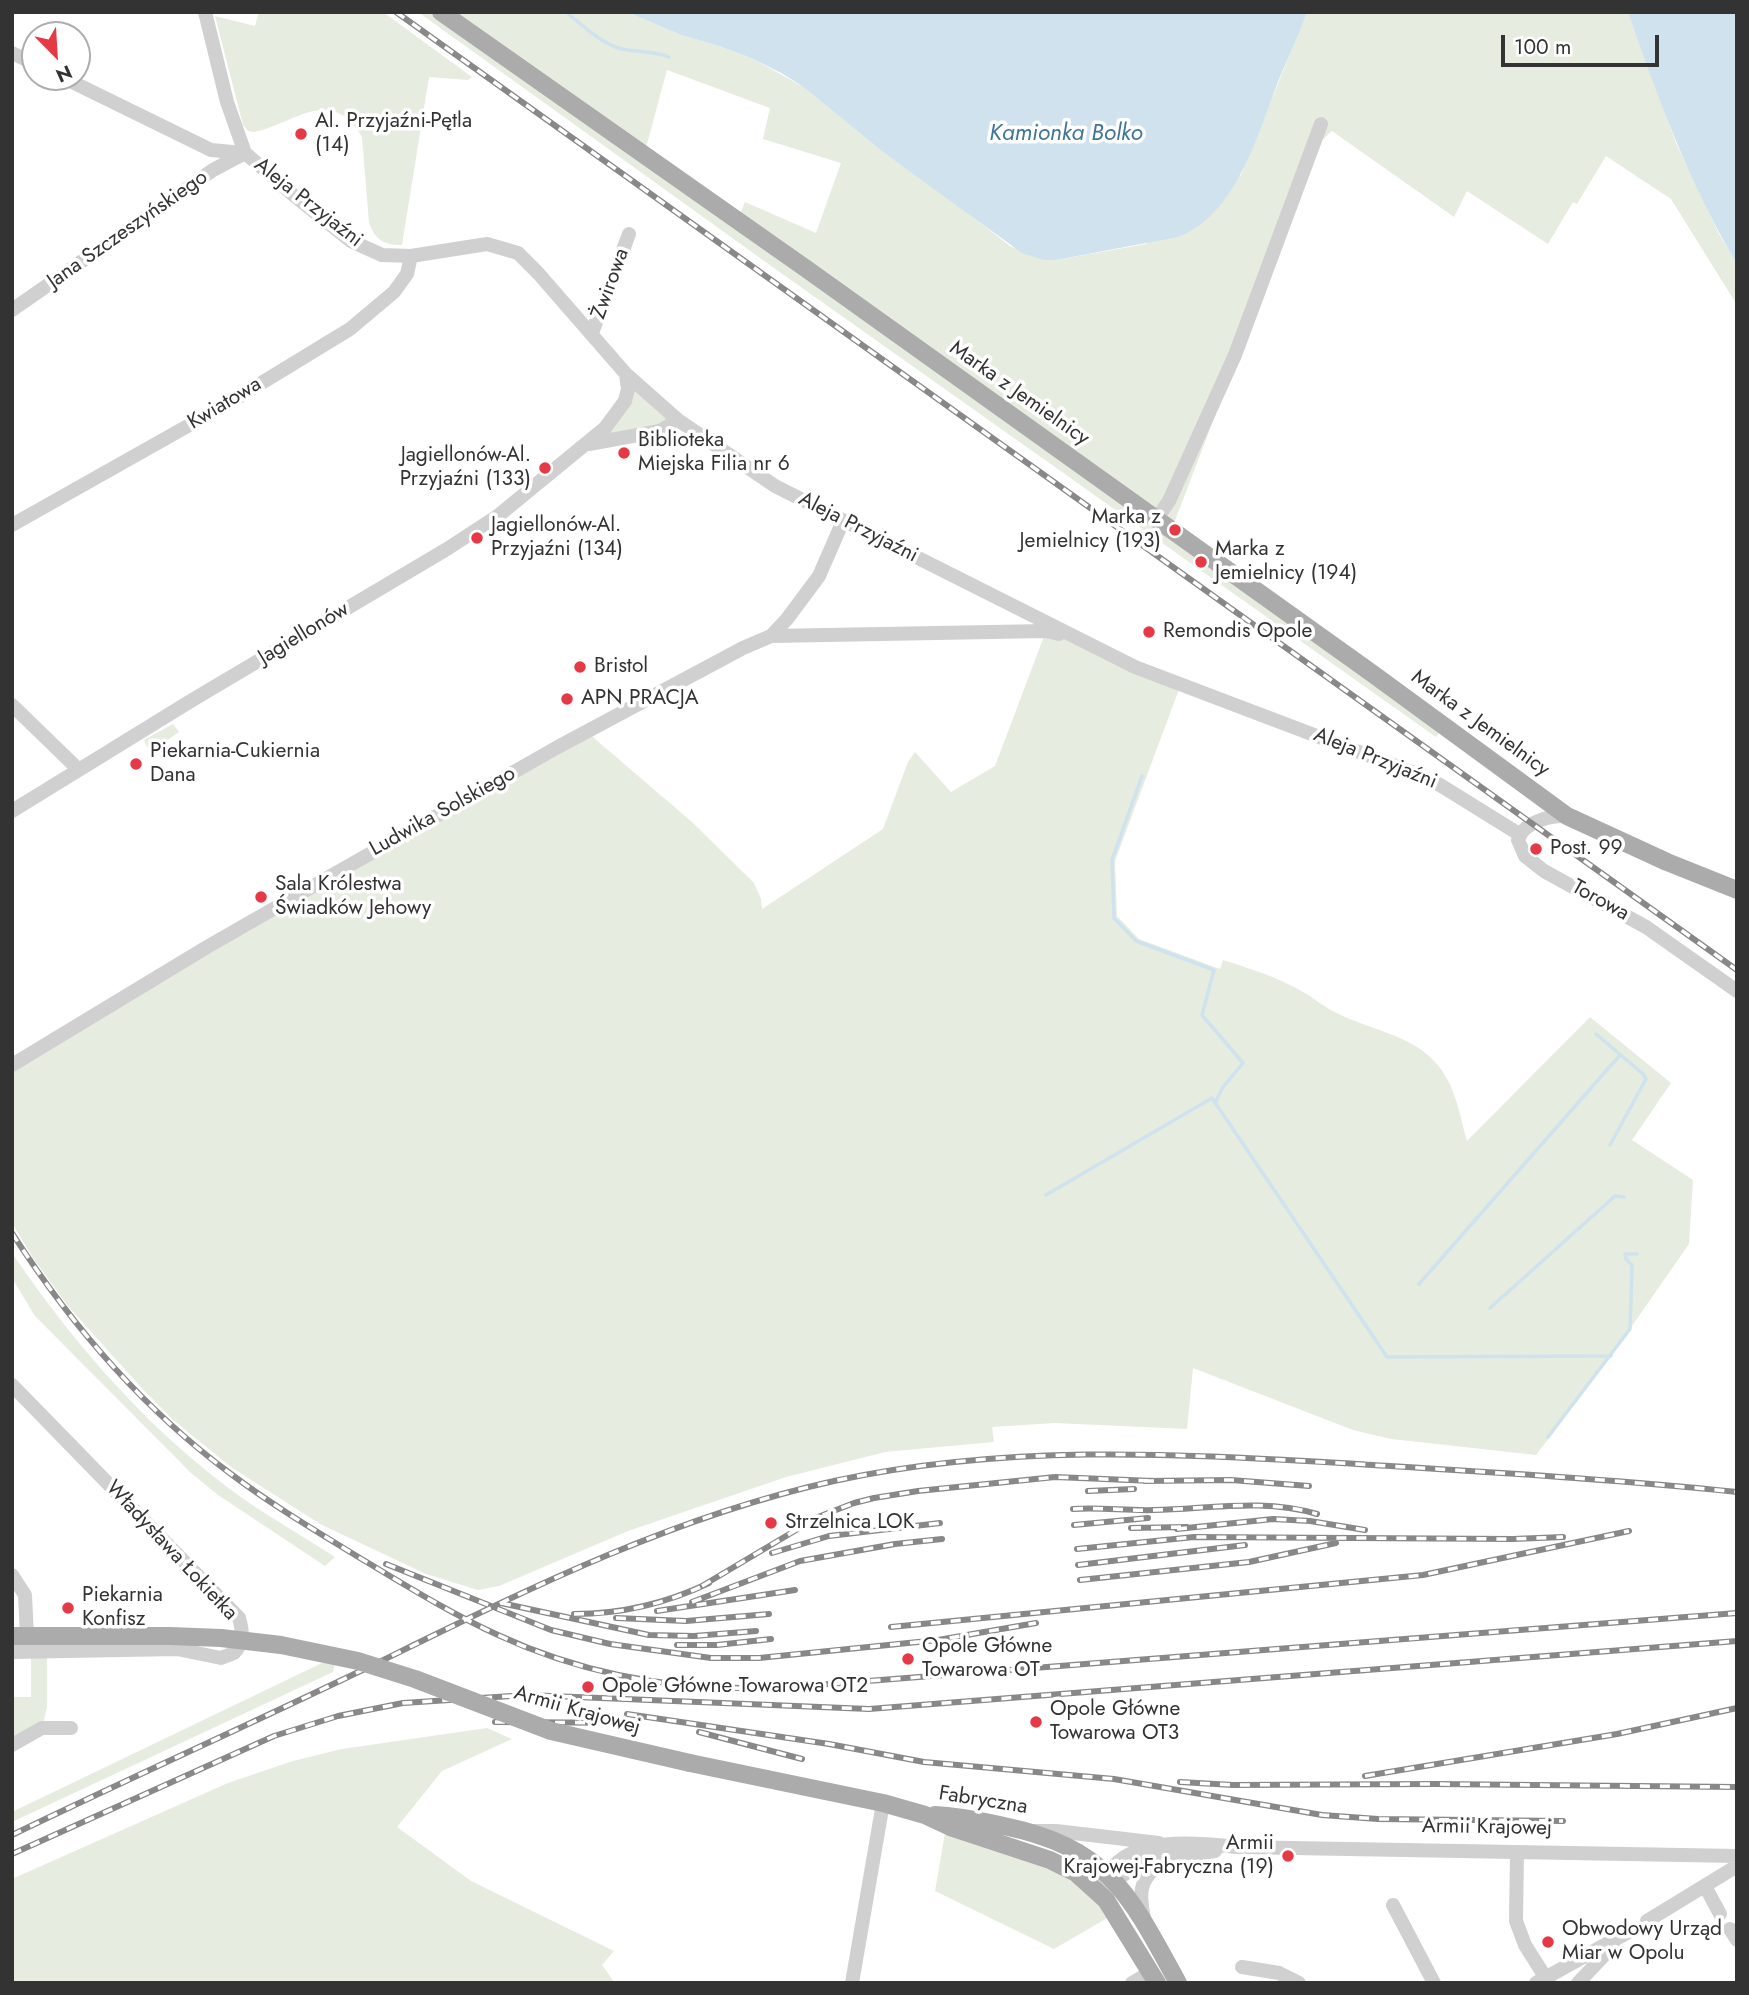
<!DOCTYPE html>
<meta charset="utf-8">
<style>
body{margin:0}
#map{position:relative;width:1749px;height:1995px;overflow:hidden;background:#fff;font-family:Jost,sans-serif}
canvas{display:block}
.frame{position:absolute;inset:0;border:14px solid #333;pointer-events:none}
.north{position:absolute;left:21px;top:21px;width:70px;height:70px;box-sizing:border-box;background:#fff;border:2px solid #adadad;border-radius:50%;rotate:156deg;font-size:19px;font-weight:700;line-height:28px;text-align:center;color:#333}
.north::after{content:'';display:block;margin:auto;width:24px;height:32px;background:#e63946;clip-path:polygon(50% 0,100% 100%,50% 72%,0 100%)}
.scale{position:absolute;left:1501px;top:35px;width:158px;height:32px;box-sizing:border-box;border:4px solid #333;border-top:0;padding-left:9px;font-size:21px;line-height:24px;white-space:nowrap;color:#333;-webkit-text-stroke:5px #fff;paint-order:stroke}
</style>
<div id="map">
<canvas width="1749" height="1995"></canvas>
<div class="frame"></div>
<div class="north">N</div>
<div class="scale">100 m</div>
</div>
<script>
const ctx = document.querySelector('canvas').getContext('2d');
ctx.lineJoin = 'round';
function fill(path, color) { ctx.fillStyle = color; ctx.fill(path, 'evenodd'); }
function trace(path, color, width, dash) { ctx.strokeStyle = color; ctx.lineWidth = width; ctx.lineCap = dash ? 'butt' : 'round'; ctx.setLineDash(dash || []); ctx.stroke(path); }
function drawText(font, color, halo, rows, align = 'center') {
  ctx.font = font + ' Jost,sans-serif'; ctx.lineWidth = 7; ctx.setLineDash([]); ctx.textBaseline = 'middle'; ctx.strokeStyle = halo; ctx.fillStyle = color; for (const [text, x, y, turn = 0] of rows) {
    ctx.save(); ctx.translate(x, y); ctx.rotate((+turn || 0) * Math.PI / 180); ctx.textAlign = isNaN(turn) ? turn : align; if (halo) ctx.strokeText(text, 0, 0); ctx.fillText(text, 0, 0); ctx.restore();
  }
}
fill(new Path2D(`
 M259,12H383L472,77L468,80L429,77L402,245C383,245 375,240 369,222L362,137C331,84 294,124 254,132L248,131L243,125L215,16L255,26Z
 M418,12H627L681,35L719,46L751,58L802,86L883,152L947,197L1010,246L1044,260H1056L1146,244L1241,175L1307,12H1628L1676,143L1719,234L1737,264V305L1671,199L1606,156L1577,204L1573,202L1548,244L1467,191L1454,217L1332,131L1320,142L1171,531L1444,725L1436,737L774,268ZM667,70L770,108L763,139L841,163L816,233L745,202L738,219L644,155Z
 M628,383L678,420L586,444L605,428Z
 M1049,623L1181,684L1115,861L1117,916L1139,939L1220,969L1223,960C1251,969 1278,977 1303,992C1314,998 1324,1007 1335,1012C1366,1029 1410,1034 1435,1062C1455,1083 1459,1113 1467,1141L1590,1017L1671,1083L1632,1140L1693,1180L1689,1244L1611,1356L1536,1455L1391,1439L1353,1430L1193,1368L1187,1429L1055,1423L992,1427L994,1442L885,1452L786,1477L628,1531L499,1586L478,1590L426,1574L320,1524L231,1467L172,1419L138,1384L68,1306L33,1258L12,1223V1065L587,732L692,822L754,883L761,899L762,909L883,829L908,762L915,752L951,792L995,766Z
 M173,724L179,732L152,751L149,746L147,747L144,740Z
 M12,1253C76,1347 152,1434 245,1500C274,1520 306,1538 335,1557L325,1566L218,1495L191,1473L35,1316L12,1278Z
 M47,1649V1707L42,1728L12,1745V1697H31V1650Z
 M336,1659L333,1672L12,1822V1812L322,1663Z
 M487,1728L512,1739L442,1771L397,1827L471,1881L614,1951L602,1965L615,1983H12V1879L228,1783L293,1761L342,1749Z
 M945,1833C1004,1851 1070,1863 1109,1917L1054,1949L935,1891Z`), '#e6ecdf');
fill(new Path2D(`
 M627,12H1307C1299,34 1289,56 1280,77C1258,132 1238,214 1178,237L1056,260H1044L1022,253L883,152L802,86L783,74L751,58L719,46L681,35Z
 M1628,12H1737V264C1690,185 1658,99 1628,12Z`), '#cfe2ee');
trace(new Path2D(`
 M566,12C582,25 599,41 618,48C635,53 653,50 669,57
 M1142,776L1112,860L1114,918L1136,941L1214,970L1202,1015L1243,1063L1223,1087L1215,1103
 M1596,1034L1643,1074L1646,1079L1610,1145
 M1046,1195L1212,1098L1387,1357L1611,1356
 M1419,1284L1620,1055
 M1490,1308L1615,1196L1624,1197
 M1548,1437L1630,1329L1632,1265L1626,1259L1625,1254H1637`), '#cfe2ee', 3.5);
trace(new Path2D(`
 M205,12L227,102L245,153L291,193L351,241L382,255L411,256L487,244L518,253L538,273L626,374L678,420L775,486L1135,667L1409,771L1440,785L1519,834
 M12,53L35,64
 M62,77L211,150L243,153
 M12,310L213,170L245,153
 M592,333L629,234
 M589,444L660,431L678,420
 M1156,520L1169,501L1235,355L1321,124
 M12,525L232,401L350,329L394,292L407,274L411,256
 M771,636L787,619L819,576L843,521
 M12,705L79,770
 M12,811L194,699L447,549L499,515L605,428L625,401L628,389L626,374
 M1567,816C1551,815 1523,822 1518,840L1525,856L1544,871L1646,927L1737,991
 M12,1065L207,947L329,877L556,748L743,648L771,636L1046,631L1059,634
 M12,1385L239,1618C243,1632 244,1642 234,1653L221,1658L177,1649L12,1652
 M12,1575L25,1595L27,1636
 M12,1745L42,1728H71
 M1033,1831H1056L1159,1843
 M1517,1852L1516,1921L1525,1945L1549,1983
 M1705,1886L1720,1914
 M1107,1887L1130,1870L1149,1861L1215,1851
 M1098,1892C1101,1886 1104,1878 1108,1873C1133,1835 1199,1843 1237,1847L1737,1856
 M1393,1905L1434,1983
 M1144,1918C1137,1887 1142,1877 1167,1858
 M1647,1921L1737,1866
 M1730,1929L1737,1940
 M1242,1967L1279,1973L1299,1983
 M852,1983L883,1803
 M1132,1983L1151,1972
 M1536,1983L1632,1930
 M1578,1983L1613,1946`), '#d0d0d0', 14);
trace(new Path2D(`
 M441,12L808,270L1373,674L1567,816L1667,862L1737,890
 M12,1636H170L221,1638
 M690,1763L883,1803L925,1815L953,1828L1050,1860L1076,1873L1106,1900L1157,1983
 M935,1815C959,1816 981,1821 1004,1826C1109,1848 1130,1895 1178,1983`), '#ababab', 18);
const rail = new Path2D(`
 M396,12L1737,970
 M12,1233C71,1325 143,1409 231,1474C272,1505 316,1531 360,1558C405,1585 450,1613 498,1635C591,1678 690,1693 791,1687L1737,1613
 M1144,1481L1231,1480L1309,1486
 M1088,1491L1134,1489
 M1073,1509C1100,1507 1127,1511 1154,1510C1209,1509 1263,1498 1317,1514
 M1074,1525L1148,1518
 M1131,1528L1187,1527
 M1177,1529L1273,1519L1310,1521L1365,1530
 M1077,1549L1194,1537L1513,1539L1563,1537
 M772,1553L829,1536L940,1523
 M386,1564L551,1630L610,1644L711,1658H759L938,1640L1036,1623
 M1078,1565L1245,1545
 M1080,1580L1249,1562L1336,1543
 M702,1586L818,1517L854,1503L874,1498L918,1491L1055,1477L1153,1481
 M692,1602L800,1561L895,1544L942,1539
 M501,1603L649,1635L694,1636L756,1631
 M657,1611L795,1590
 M574,1614C622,1614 665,1604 709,1583
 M616,1618L686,1621L769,1614
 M891,1627L1423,1575L1629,1531
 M677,1645H717L771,1639
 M627,1714L829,1744L924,1762L1114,1779L1322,1815L1378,1819L1563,1821
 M495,1722L639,1723
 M699,1732L802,1759
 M1365,1776L1617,1734L1737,1708
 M1180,1782L1233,1785L1434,1784L1737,1787
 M12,1835C132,1777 253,1723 373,1665C522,1592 671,1517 834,1481C1011,1443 1179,1454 1357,1464C1484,1472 1611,1479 1737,1492
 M12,1854L274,1736L338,1716L403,1703L527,1695L869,1709L1737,1641`);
trace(rail, '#888', 6);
trace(rail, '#fff', 3.5, [10]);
trace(new Path2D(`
 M221,1638L281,1645L358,1661L415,1679L551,1731L690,1763`), '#ababab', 18);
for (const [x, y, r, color] of [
 [301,134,7,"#e63946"],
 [624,453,7,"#e63946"],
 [545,468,7,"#e63946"],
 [1175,530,7,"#e63946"],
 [477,538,7,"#e63946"],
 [1201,562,7,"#e63946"],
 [1149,632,7,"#e63946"],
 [580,667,7,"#e63946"],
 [567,699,7,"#e63946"],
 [136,764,7,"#e63946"],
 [1536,849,7,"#e63946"],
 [261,897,7,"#e63946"],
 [771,1523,7,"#e63946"],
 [68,1608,7,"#e63946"],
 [908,1659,7,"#e63946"],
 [588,1687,7,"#e63946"],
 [1036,1722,7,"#e63946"],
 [1288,1856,7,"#e63946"],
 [1548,1942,7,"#e63946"]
]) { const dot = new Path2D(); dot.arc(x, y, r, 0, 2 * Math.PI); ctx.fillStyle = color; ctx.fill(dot); trace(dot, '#fff', 2.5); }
drawText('21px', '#333', '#fff', [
 ["Al. Przyjaźni-Pętla",315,122],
 ["(14)",315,146],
 ["Biblioteka",638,441],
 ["Miejska Filia nr 6",638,465],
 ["Jagiellonów-Al.",531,456,"right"],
 ["Przyjaźni (133)",531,480,"right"],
 ["Marka z",1161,518,"right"],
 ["Jemielnicy (193)",1161,542,"right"],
 ["Jagiellonów-Al.",491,526],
 ["Przyjaźni (134)",491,550],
 ["Marka z",1215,550],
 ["Jemielnicy (194)",1215,574],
 ["Remondis Opole",1163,632],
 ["Bristol",594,667],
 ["APN PRACJA",581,699],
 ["Piekarnia-Cukiernia",150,752],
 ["Dana",150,776],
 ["Post. 99",1550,849],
 ["Sala Królestwa",275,885],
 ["Świadków Jehowy",275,909],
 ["Strzelnica LOK",785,1523],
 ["Piekarnia",82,1596],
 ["Konfisz",82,1620],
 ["Opole Główne",922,1647],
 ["Towarowa OT",922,1671],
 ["Opole Główne Towarowa OT2",602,1687],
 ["Opole Główne",1050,1710],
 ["Towarowa OT3",1050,1734],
 ["Armii",1274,1844,"right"],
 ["Krajowej-Fabryczna (19)",1274,1868,"right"],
 ["Obwodowy Urząd",1562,1930],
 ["Miar w Opolu",1562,1954]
], 'left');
drawText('21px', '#333', '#fff', [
 ["Aleja Przyjaźni",308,203,38],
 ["Jana Szczeszyńskiego",128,230,-35],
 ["Żwirowa",611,284,-70],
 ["Marka z Jemielnicy",1019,394,35],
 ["Kwiatowa",225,404,-31],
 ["Aleja Przyjaźni",858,528,27],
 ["Jagiellonów",304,634,-31],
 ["Marka z Jemielnicy",1480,724,36],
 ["Aleja Przyjaźni",1375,759,22],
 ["Ludwika Solskiego",443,812,-29],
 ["Torowa",1600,901,29],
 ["Władysława Łokietka",171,1551,47],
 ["Armii Krajowej",577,1711,16],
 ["Fabryczna",983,1801,9],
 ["Armii Krajowej",1487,1828,1]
]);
drawText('italic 23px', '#3f7597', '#fff', [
 ["Kamionka Bolko",1066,134]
]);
</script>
